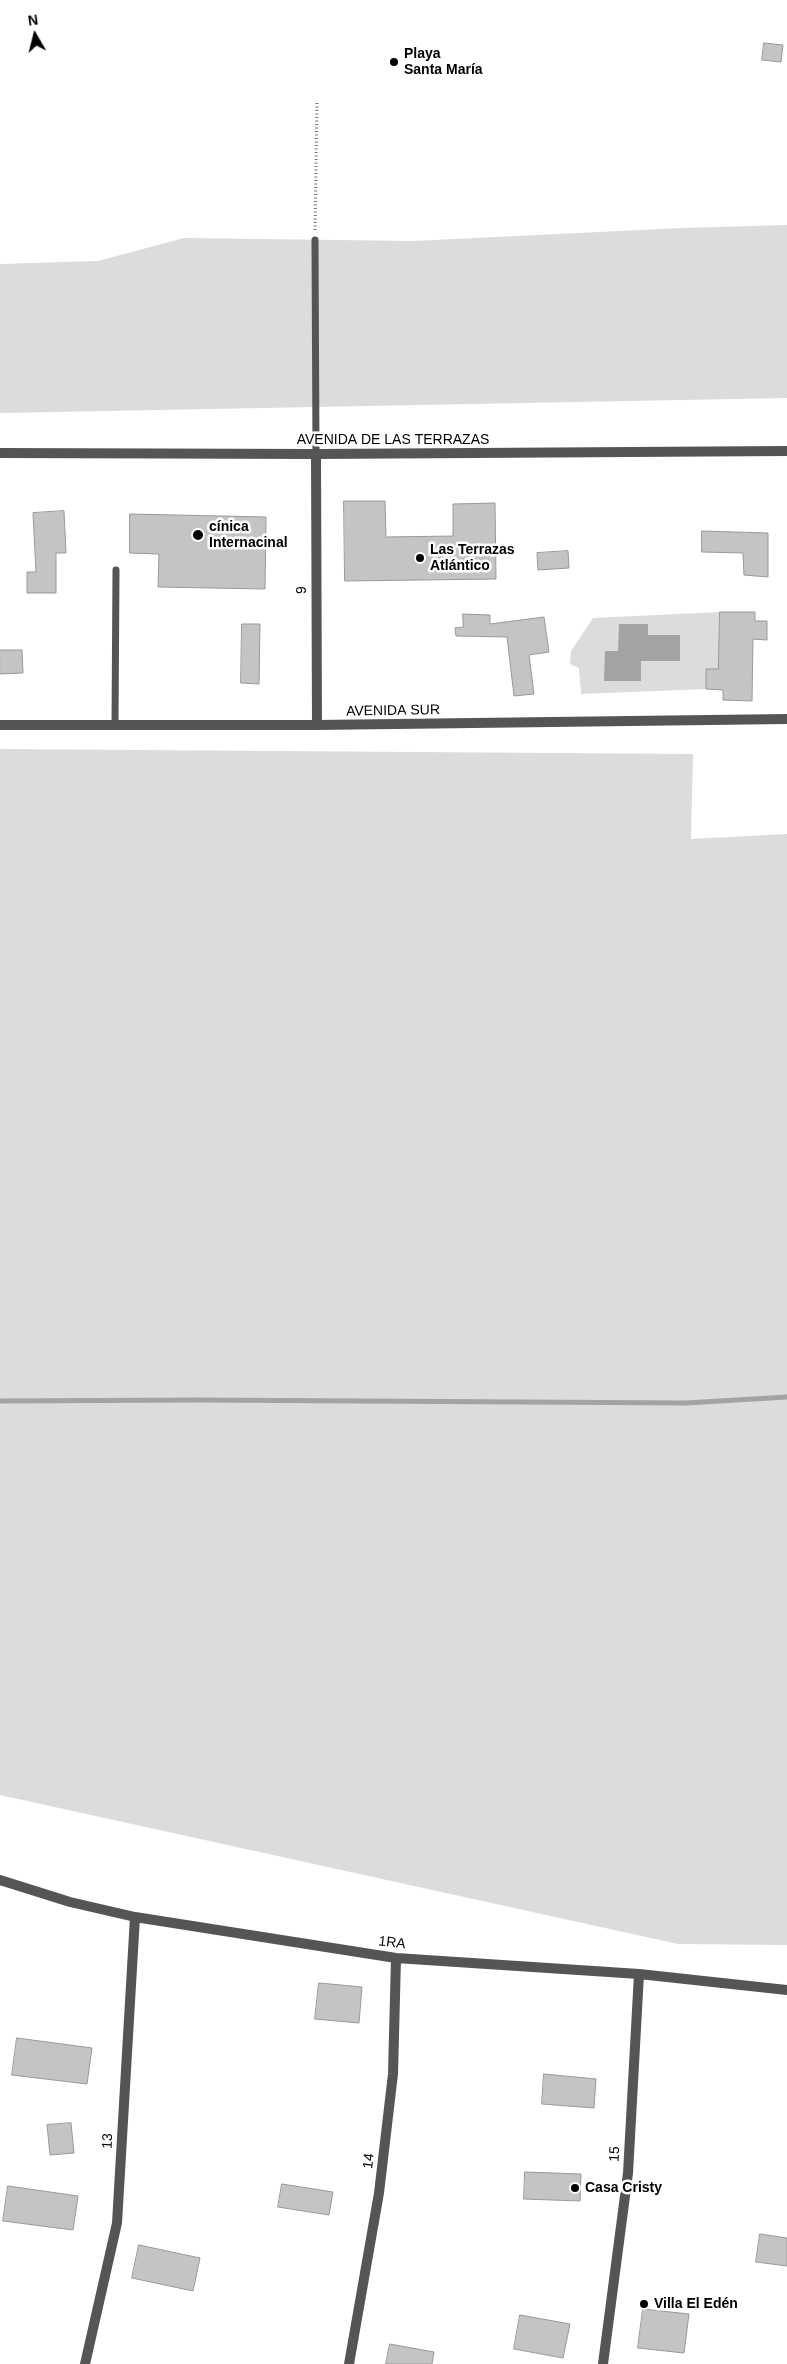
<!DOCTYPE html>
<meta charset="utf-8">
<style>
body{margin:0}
#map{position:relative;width:787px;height:2364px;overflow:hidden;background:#fff;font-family:Helvetica,sans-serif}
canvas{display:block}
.north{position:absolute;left:10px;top:10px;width:50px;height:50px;-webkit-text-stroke:4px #fff;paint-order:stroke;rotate:352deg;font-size:14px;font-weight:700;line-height:20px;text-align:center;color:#000}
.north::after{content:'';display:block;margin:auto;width:18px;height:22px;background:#000;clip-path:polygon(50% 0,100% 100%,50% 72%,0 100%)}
</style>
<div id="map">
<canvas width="787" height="2364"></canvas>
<div class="north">N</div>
</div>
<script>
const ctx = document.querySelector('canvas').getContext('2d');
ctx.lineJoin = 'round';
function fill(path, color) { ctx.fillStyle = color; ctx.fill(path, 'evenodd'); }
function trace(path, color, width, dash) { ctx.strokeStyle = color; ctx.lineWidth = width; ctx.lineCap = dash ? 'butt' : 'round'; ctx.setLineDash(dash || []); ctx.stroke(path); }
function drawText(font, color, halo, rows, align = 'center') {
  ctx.font = font + ' Helvetica,sans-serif'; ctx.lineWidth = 5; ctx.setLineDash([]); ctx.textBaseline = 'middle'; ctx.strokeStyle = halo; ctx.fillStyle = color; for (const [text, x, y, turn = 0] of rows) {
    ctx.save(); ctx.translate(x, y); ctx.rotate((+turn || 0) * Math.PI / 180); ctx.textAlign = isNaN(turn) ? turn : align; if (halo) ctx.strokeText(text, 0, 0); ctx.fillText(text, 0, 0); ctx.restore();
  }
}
fill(new Path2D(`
 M787,225V398L0,413V264L98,261L184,238L413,241L682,228Z
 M720,612L718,669H707L706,689L581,694L579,668L570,664L571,651L593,618Z
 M0,749L693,754L691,839L787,834V1945L678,1944L0,1795Z`), '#dcdcdc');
fill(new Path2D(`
 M619,624H648V635H680V661H641V681H604L605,651H618Z`), '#a3a3a3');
trace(new Path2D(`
 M0,1401L198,1400L686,1403L787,1397`), '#a3a3a3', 5);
const building = new Path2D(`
 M764,43L783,45L781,62L762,60Z
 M344,501H385L386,537L453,536V504L495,503L496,579L345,581Z
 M64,511L66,553H56V593H27V572H36L33,513Z
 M130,514L266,517L265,589L158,587L159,554L130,553Z
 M702,531L768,533V577L744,575L743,553L702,552Z
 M568,551L569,568L538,570L537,553Z
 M720,612H755V621H767V640L753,639L752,701L723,700V690L706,689V669H718Z
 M463,614L490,615V624L544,617L549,652L529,655L534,694L514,696L507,637L456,636L455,628L463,627Z
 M242,624H260L259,684L241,683Z
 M0,650H22L23,673L0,674Z
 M319,1983L362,1987L359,2023L315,2019Z
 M17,2038L92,2048L87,2084L12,2075Z
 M544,2074L596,2079L594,2108L542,2104Z
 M71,2123L74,2153L50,2155L47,2125Z
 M525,2172L581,2174L580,2201L524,2199Z
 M282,2184L333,2192L329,2215L278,2207Z
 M8,2186L78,2196L73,2230L3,2221Z
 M760,2234L787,2238V2266L756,2262Z
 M139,2245L200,2258L193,2291L132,2278Z
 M643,2309L689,2314L684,2353L638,2348Z
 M520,2315L570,2324L563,2358L514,2349Z
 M390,2344L434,2352L432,2364H386Z`);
fill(building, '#c4c4c4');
trace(building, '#999', 1);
trace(new Path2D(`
 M315,230L317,103`), '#777', 3, [1, 2.5]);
trace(new Path2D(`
 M315,240L316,454
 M115,725L116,570`), '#555', 7);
trace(new Path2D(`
 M316,454L317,725
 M0,1880L70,1902L135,1917L396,1958L639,1974L787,1990
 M85,2364L117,2223L135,1917
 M349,2364L379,2193L393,2074L396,1958
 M603,2364L628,2173L639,1974`), '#555', 10);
trace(new Path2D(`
 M0,453L316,454L787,451
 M0,725H317L787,719`), '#555', 10);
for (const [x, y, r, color] of [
 [394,62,5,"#000"],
 [198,535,6,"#000"],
 [420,558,5,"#000"],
 [575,2188,5,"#000"],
 [644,2304,5,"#000"]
]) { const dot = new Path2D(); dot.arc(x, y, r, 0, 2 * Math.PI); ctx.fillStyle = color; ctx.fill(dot); trace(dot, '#fff', 2); }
drawText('bold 14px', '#000', '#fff', [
 ["Playa",404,54],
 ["Santa María",404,70],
 ["cínica",209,527],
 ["Internacinal",209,543],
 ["Las Terrazas",430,550],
 ["Atlántico",430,566],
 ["Casa Cristy",585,2188],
 ["Villa El Edén",654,2304]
], 'left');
drawText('14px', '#000', '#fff', [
 ["AVENIDA DE LAS TERRAZAS",393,440],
 ["9",302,590,-90],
 ["AVENIDA SUR",393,711,-1],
 ["1RA",392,1943,7],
 ["13",108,2141,-87],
 ["15",615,2154,-87],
 ["14",369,2161,-83]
]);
</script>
